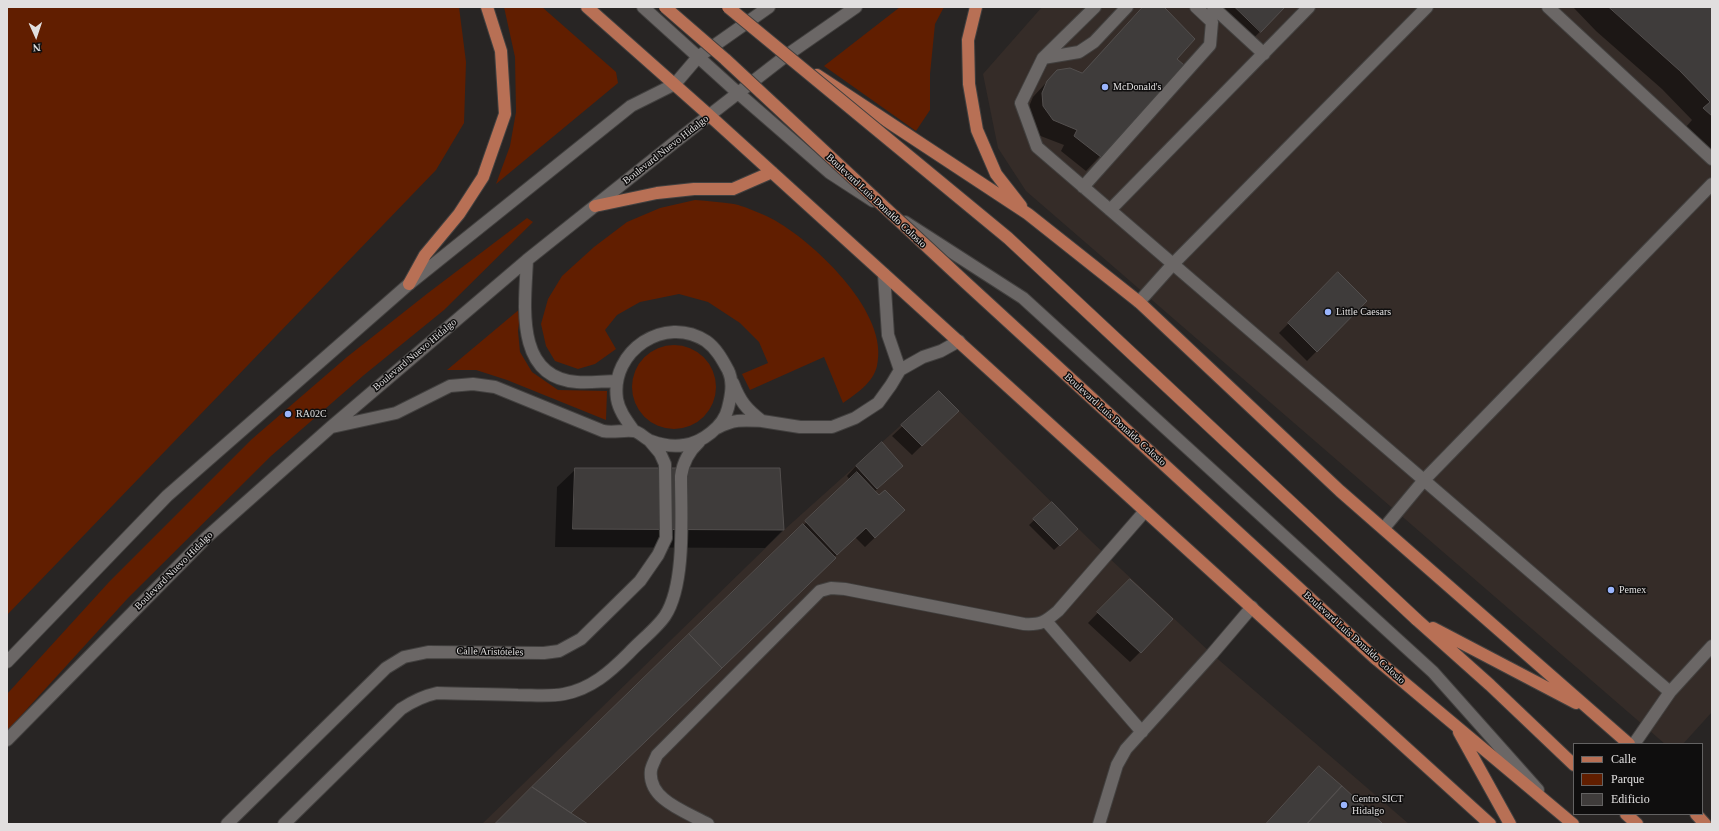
<!DOCTYPE html>
<meta charset="utf-8">
<style>
body{margin:0}
#map{position:relative;width:1719px;height:831px;overflow:hidden;background:#282524;font-family:Georgia,serif}
canvas{display:block}
.frame{position:absolute;inset:0;border:8px solid #e1dfdf;pointer-events:none}
.legend{position:absolute;left:1573px;top:743px;width:130px;height:72px;box-sizing:border-box;background:#0f0e0e;border:1px solid #636262;margin:0;padding:5px 7px;list-style:none;font-size:12px;color:#e1dfdf}
.legend li{display:flex;align-items:center;gap:8px;height:20px}
.legend b{width:20px;border:1px solid #636262}
.north{position:absolute;left:16px;top:16px;width:40px;height:40px;-webkit-text-stroke:3px #0f0e0e;paint-order:stroke;rotate:177deg;font-size:11px;font-weight:700;line-height:16px;text-align:center;color:#e1dfdf}
.north::after{content:'';display:block;margin:auto;width:14px;height:18px;background:#e1dfdf;clip-path:polygon(50% 0,100% 100%,50% 72%,0 100%)}
</style>
<div id="map">
<canvas width="1719" height="831"></canvas>
<div class="frame"></div>
<ul class="legend">
<li><b style="height:5px;background:#b87055"></b>Calle</li>
<li><b style="height:11px;background:#611e00"></b>Parque</li>
<li><b style="height:11px;background:#3f3c3b"></b>Edificio</li>
</ul>
<div class="north">N</div>
</div>
<script>
const ctx = document.querySelector('canvas').getContext('2d');
ctx.lineJoin = 'round';
function fill(path, color) { ctx.fillStyle = color; ctx.fill(path, 'evenodd'); }
function trace(path, color, width, dash) { ctx.strokeStyle = color; ctx.lineWidth = width; ctx.lineCap = dash ? 'butt' : 'round'; ctx.setLineDash(dash || []); ctx.stroke(path); }
function drawText(font, color, halo, rows, align = 'center') {
  ctx.font = font + ' Georgia,serif'; ctx.lineWidth = 3; ctx.setLineDash([]); ctx.textBaseline = 'middle'; ctx.strokeStyle = halo; ctx.fillStyle = color; for (const [text, x, y, turn = 0] of rows) {
    ctx.save(); ctx.translate(x, y); ctx.rotate((+turn || 0) * Math.PI / 180); ctx.textAlign = isNaN(turn) ? turn : align; if (halo) ctx.strokeText(text, 0, 0); ctx.fillText(text, 0, 0); ctx.restore();
  }
}
fill(new Path2D(`
 M1042,7H1712V712L1683,744H1665L1026,191L998,148L983,74Z
 M939,391L1092,542L1212,654L1409,824H482L784,530Z`), '#352c28');
fill(new Path2D(`
 M7,7H459L466,62L464,123L436,170L7,615Z
 M504,7H542L616,72L618,83L496,184L510,146L516,112L515,57Z
 M900,7H944L935,24L930,74V110L916,131L824,66Z
 M695,200C708,201 721,202 734,204C744,206 768,216 776,221C817,245 890,314 877,366C873,383 856,394 843,403L824,357L750,390L742,374L768,363L759,342L740,323L708,302L679,294L640,302L617,315L605,330L616,349L595,364L578,369L555,361L546,346L541,324L548,299L562,276L594,247L627,222L660,208Z
 M527,218L533,222L444,310L364,375L271,456L128,598L7,731V694L109,582L252,439L347,357L428,293Z
 M521,308L518,331L520,352L532,372L558,390L607,391L606,420L507,380L476,370H447Z
 M632 387a42 42 0 1 1 84 0a42 42 0 1 1-84 0Z`), '#611e00');
fill(new Path2D(`
 M1143,7H1162L1175,59L1100,156L1086,171L1061,151L1064,145L1038,135L1028,109L1033,97L1057,71L1082,74Z
 M1206,7H1284L1246,46Z
 M1573,7H1712V152L1686,127L1692,120L1662,89L1596,31Z
 M1338,274L1366,301L1307,361L1279,333Z
 M939,392L948,420L912,455L892,436Z
 M856,466L892,476L874,492L893,520L865,547L855,537L570,814L586,824H496L850,480L847,476Z
 M576,469L783,530L765,548L555,547L557,487Z
 M1052,503L1072,533L1054,550L1029,525Z
 M1120,590L1140,652L1130,662L1088,623Z`), '#0007');
const building = new Path2D(`
 M1143,7H1164L1195,39L1177,59L1184,65L1101,157L1074,136L1077,130L1053,120L1043,106L1042,93L1047,81L1057,70L1070,68L1082,73Z
 M1235,7H1285L1261,32Z
 M1609,7H1712V116L1703,108L1710,102L1680,71Z
 M1338,272L1367,301L1317,352L1288,323Z
 M939,391L959,411L922,446L901,425Z
 M882,442L903,466L877,489L856,466Z
 M575,468H780L784,530L573,529Z
 M857,472L879,495L885,490L905,510L875,538L866,528L837,555L805,521Z
 M1052,502L1078,529L1060,546L1033,519Z
 M803,524L836,558L722,668L689,634Z
 M1130,579L1173,619L1141,653L1097,612Z
 M689,634L722,668L571,813L532,787Z
 M1319,766L1342,786L1307,824H1266Z
 M1342,786L1383,824H1307Z
 M532,787L571,813L588,824L496,823Z`);
fill(building, '#3f3c3b');
trace(building, '#534f4e', 1);
const minor = new Path2D(`
 M643,7L738,93L830,173L873,201
 M1095,7L1043,58L1021,103L1037,147L1670,692L1712,646
 M1213,7L1264,54
 M1548,7L1712,159
 M1043,58L1079,52L1094,42L1127,7
 M1083,187L1210,45L1212,22L1196,7
 M1110,210L1309,7
 M905,222L1023,298L1433,672L1538,790
 M527,260C525,304 514,378 577,382C590,383 604,381 617,381
 M884,274L888,335L900,370
 M1139,302L1173,264L1427,7
 M762,421L800,427H832L855,418L878,403L891,385L900,370L923,357L941,351L959,341
 M332,427L396,413L450,386L473,384L495,387L603,431C614,433 622,430 633,431C639,431 645,439 651,441C662,445 673,447 684,445C702,443 724,426 728,408C731,396 734,382 728,370C722,359 716,348 706,341C665,314 610,351 617,399C619,411 627,421 634,431
 M717,428C734,419 743,420 762,421C746,409 740,401 733,383
 M1384,528L1424,480L1712,184
 M1046,621L1142,732
 M7,662L167,496L409,284L631,106L675,84L698,57L769,7
 M7,740L207,537L331,427L527,260L675,142L787,55L856,7
 M1634,744L1670,692
 M227,824L386,668L404,657L428,652L544,653L559,651L581,639L640,581L658,555L666,538L665,464L660,453L649,440
 M284,824L401,709C413,701 423,696 437,693C464,694 491,694 518,695C533,695 549,697 564,694C591,689 610,672 629,653C639,642 657,628 665,616C686,584 681,514 681,476C683,462 688,452 699,442
 M708,824C687,812 647,800 651,770C652,765 655,760 657,755L820,591L831,588L845,589L1024,624C1041,625 1045,622 1058,611L1145,511
 M1099,824L1117,765L1126,749L1212,654L1252,607`);
const major = new Path2D(`
 M587,7L710,116L1490,824
 M976,7L968,40L969,84L977,130L996,174L1021,206
 M817,75L1028,214L1139,302L1340,491L1629,744
 M595,206L657,193L694,189H733L772,172
 M409,284L425,255L459,214L483,177L505,114L501,51L487,7
 M1416,619L1490,685L1574,765
 M1433,628L1576,703
 M1376,659L1573,824
 M1459,732L1510,824
 M1626,814L1637,824
 M1696,814L1705,824`);
trace(minor, '#42403f', 14);
trace(major, '#42403f', 14);
trace(minor, '#6b6766', 12);
trace(major, '#b87055', 12);
const majorBridge = new Path2D(`
 M665,7L725,59L965,282L1376,659
 M728,7L1008,238L1416,619`);
trace(majorBridge, '#42403f', 14, []);
trace(majorBridge, '#b87055', 12);
for (const [x, y, r, color] of [
 [1105,87,4,"#9ab5fd"],
 [1328,312,4,"#9ab5fd"],
 [288,414,4,"#9ab5fd"],
 [1611,590,4,"#9ab5fd"],
 [1344,805,4,"#9ab5fd"]
]) { const dot = new Path2D(); dot.arc(x, y, r, 0, 2 * Math.PI); ctx.fillStyle = color; ctx.fill(dot); trace(dot, '#0f0e0e', 1.5); }
drawText('10px', '#e1dfdf', '#0f0e0e', [
 ["McDonald's",1113,87],
 ["Little Caesars",1336,312],
 ["RA02C",296,414],
 ["Pemex",1619,590],
 ["Centro SICT",1352,799],
 ["Hidalgo",1352,811]
], 'left');
drawText('10px', '#e1dfdf', '#0f0e0e', [
 ["Boulevard Nuevo Hidalgo",666,150,-38],
 ["Boulevard Luis Donaldo Colosio",876,201,43],
 ["Boulevard Nuevo Hidalgo",415,355,-40],
 ["Boulevard Luis Donaldo Colosio",1115,420,42],
 ["Boulevard Nuevo Hidalgo",174,571,-45],
 ["Boulevard Luis Donaldo Colosio",1354,638,42],
 ["Calle Aristóteles",490,652,1]
]);
</script>
